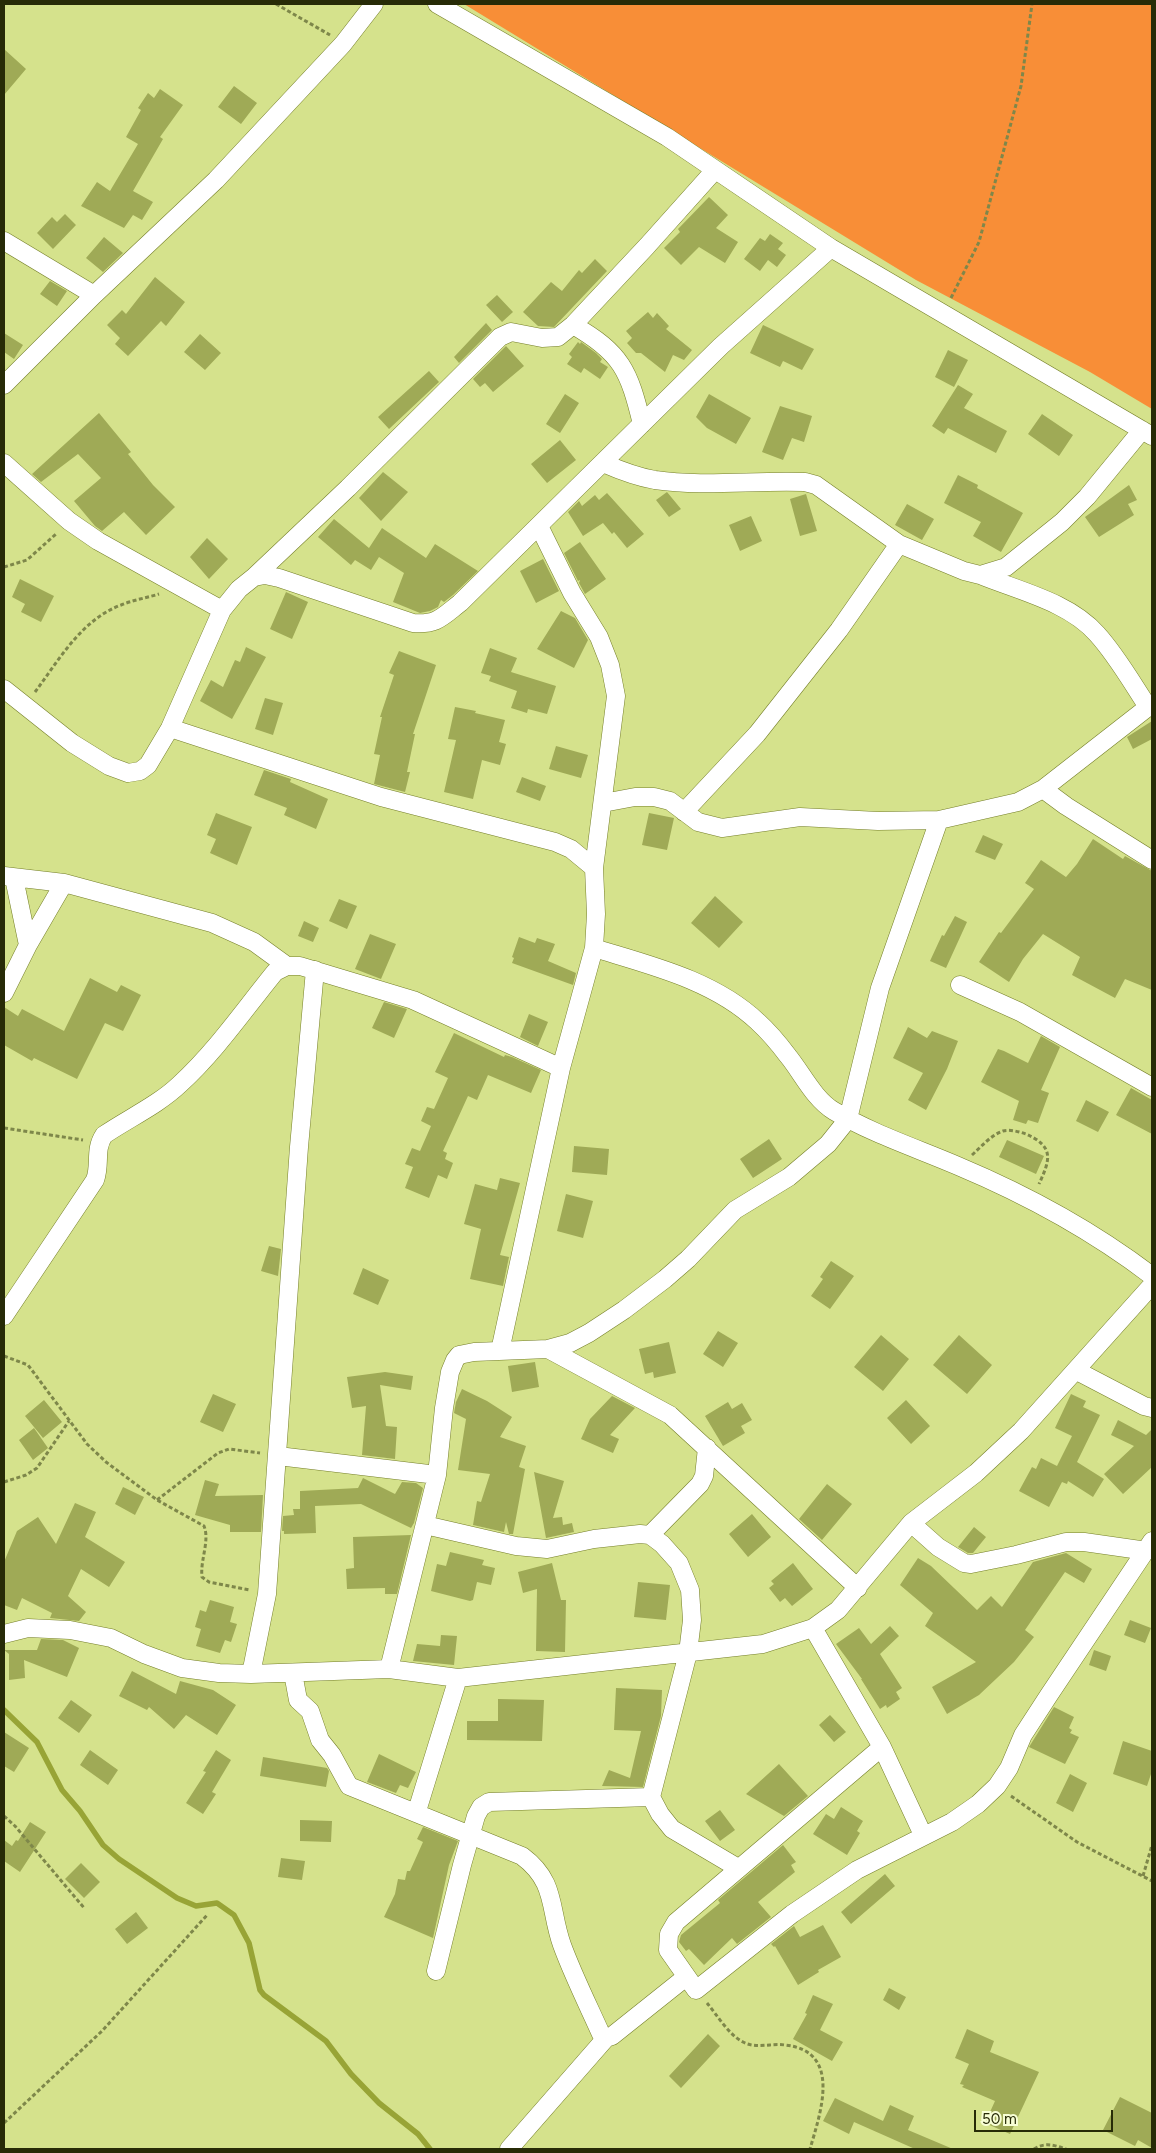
<!DOCTYPE html>
<style>
body{margin:0}
#map{position:relative;width:1156px;height:2153px;overflow:hidden;background:#d5e28c;font-family:Figtree,sans-serif}
canvas{display:block}
.frame{position:absolute;inset:0;border:5px solid #272b07;pointer-events:none}
.scale{position:absolute;left:974px;top:2110px;width:139px;height:22px;box-sizing:border-box;border:2px solid #272b07;border-top:0;padding-left:6px;font-size:15px;line-height:18px;white-space:nowrap;color:#272b07;-webkit-text-stroke:4px #f8ffd5;paint-order:stroke}
</style>
<div id="map">
<canvas width="1156" height="2153"></canvas>
<div class="frame"></div>
<div class="scale">50 m</div>
</div>
<script>
const ctx = document.querySelector('canvas').getContext('2d');
ctx.lineJoin = 'round';
function fill(path, color) { ctx.fillStyle = color; ctx.fill(path, 'evenodd'); }
function trace(path, color, width, dash) { ctx.strokeStyle = color; ctx.lineWidth = width; ctx.lineCap = dash ? 'butt' : 'round'; ctx.setLineDash(dash || []); ctx.stroke(path); }
fill(new Path2D(`
 M464,4H1152V409L1090,372L916,280Z`), '#f88e37');
trace(new Path2D(`
 M4,1710L37,1742L62,1790L80,1811L103,1845L119,1859L177,1898L196,1906L217,1903L234,1915L249,1943L260,1990L264,1995L326,2041L351,2074L379,2103L418,2134L430,2149`), '#98a436', 5.5);
fill(new Path2D(`
 M4,49L26,69L4,95Z
 M234,86L257,103L241,124L218,107Z
 M160,89L183,105L160,137L163,139L133,191L153,202L142,220L133,215L124,228L81,206L97,182L110,191L138,144L126,137L141,110L138,108L148,93L154,98Z
 M709,197L728,215L716,228L738,242L725,263L699,247L681,265L664,248L680,232L678,229Z
 M65,214L76,225L53,249L37,233L52,217L57,222Z
 M770,234L783,243L778,249L786,255L777,267L768,260L760,271L744,259L760,238L765,241Z
 M104,237L123,253L103,272L86,258Z
 M595,259L607,271L554,327L538,326L523,312L551,282L562,291L579,270L582,273Z
 M155,277L185,302L166,326L161,321L128,356L115,344L120,338L107,325L122,310L126,314Z
 M50,281L67,291L57,306L40,294Z
 M497,295L513,312L502,322L486,305Z
 M648,312L653,318L657,313L669,326L666,329L692,350L684,360L673,355L665,372L641,353H636L627,343L632,338L626,331Z
 M486,323L492,330L459,363L454,357Z
 M763,325L814,349L802,370L783,361L780,367L750,353Z
 M4,333L23,345L14,359L4,352Z
 M200,334L221,353L205,370L184,352Z
 M578,342L580,344L581,342L596,353L602,359L600,362L608,367L600,379L584,368L581,373L567,364L572,357L569,354Z
 M506,346L524,366L493,392L485,383L480,387L473,379Z
 M948,350L968,360L954,387L935,377Z
 M429,371L439,382L389,429L378,417Z
 M958,385L973,394L964,408L1007,431L996,453L948,428L944,434L932,426Z
 M565,394L579,403L560,433L546,424Z
 M709,394L751,418L736,444L707,428L696,417Z
 M780,406L812,416L804,442L792,438L783,460L762,452Z
 M99,413L131,452L128,454L153,485L175,507L146,535L124,512L102,531L95,526L74,501L101,478L78,454L41,482L32,474Z
 M1042,414L1073,435L1059,456L1028,434Z
 M560,440L576,460L547,483L531,464Z
 M383,472L408,492L381,521L359,498Z
 M958,475L978,485L977,488L1023,513L1001,552L973,536L981,522L944,503Z
 M1129,485L1137,500L1128,504L1134,515L1099,537L1085,517Z
 M667,492L681,509L669,517L656,500Z
 M607,493L644,534L627,548L614,532L612,534L603,523L583,536L568,512L579,501L582,506L595,495L599,500Z
 M806,494L817,531L800,536L790,499Z
 M907,504L934,519L922,540L895,525Z
 M751,516L762,541L740,551L729,525Z
 M334,519L369,548L382,528L426,558L435,544L478,571L453,595L444,602L441,600L438,607L430,611L420,613L393,602L404,573L379,557L371,570L355,560L351,565L318,537Z
 M207,538L228,559L209,579L190,557Z
 M580,542L606,579L585,594L579,583L580,580L578,581L564,553Z
 M543,559L559,591L536,603L520,571Z
 M20,579L54,596L41,622L21,612L25,604L12,597Z
 M286,592L308,602L292,639L270,629Z
 M561,611L575,618L588,640L574,668L537,649Z
 M246,647L266,657L232,719L200,701L211,680L223,687L235,660L240,662Z
 M490,648L517,658L511,672L556,686L547,714L528,709L527,713L511,708L517,691L489,681L491,676L481,673Z
 M399,651L436,665L413,734H415L407,772H410L405,792L374,784L380,755L374,754L382,717H380L394,675L389,673Z
 M265,698L283,703L273,735L255,729Z
 M455,707L476,711L475,713L505,720L499,742L506,744L500,765L482,760L473,799L444,792L456,740L448,739Z
 M1152,721V739L1133,749L1127,737Z
 M556,746L588,755L581,778L549,769Z
 M264,770L291,779L290,782L328,799L316,829L284,815L287,808L254,795Z
 M522,777L546,786L540,801L516,792Z
 M216,813L252,827L237,865L210,853L216,839L207,835Z
 M649,813L674,818L667,850L642,845Z
 M983,835L1003,844L995,860L975,852Z
 M1093,839L1123,859L1125,856L1152,871V990L1125,979L1115,998L1072,975L1080,957L1043,934L1023,959L1009,982L979,962L999,932L1001,933L1034,889L1025,883L1041,860L1066,877L1077,864Z
 M715,896L743,922L719,948L691,923Z
 M339,899L357,906L347,929L329,921Z
 M955,916L967,922L946,968L930,961L942,935L944,936Z
 M304,921L319,928L313,942L298,936Z
 M370,934L396,944L381,979L355,969Z
 M519,937L535,943L537,938L555,944L548,961L576,973L573,985L512,963L514,958L512,957Z
 M90,978L117,992L121,985L141,995L123,1031L105,1023L77,1079L34,1058L32,1061L4,1045V1007L18,1016L22,1009L64,1031Z
 M384,1002L407,1009L394,1038L372,1028Z
 M529,1014L548,1022L538,1046L520,1037Z
 M908,1027L927,1038L932,1031L958,1041L947,1069L926,1110L908,1100L923,1073L893,1058Z
 M454,1033L504,1057L505,1055L512,1057L541,1070L531,1093L488,1075L477,1100L468,1096L443,1151L447,1153L445,1159L453,1163L447,1179L438,1175L429,1198L405,1188L413,1167L405,1164L412,1148L420,1151L431,1126L421,1121L427,1107L434,1109L448,1078L435,1072Z
 M1041,1036L1060,1047L1041,1090L1049,1093L1038,1123L1028,1120L1026,1124L1013,1120L1019,1101L981,1082L998,1049L1004,1051L1028,1063Z
 M1131,1088L1152,1100V1134L1116,1115Z
 M1086,1100L1109,1112L1098,1132L1076,1121Z
 M769,1139L782,1159L753,1178L740,1159Z
 M1007,1140L1044,1156L1036,1174L999,1157Z
 M574,1146L609,1149L607,1175L572,1172Z
 M500,1178L520,1183L500,1255L509,1257L503,1286L470,1279L481,1229L464,1224L475,1184L497,1190Z
 M566,1194L593,1201L583,1238L557,1231Z
 M269,1246L281,1249L278,1276L261,1271Z
 M831,1261L854,1276L830,1309L811,1296L823,1279L820,1277Z
 M363,1268L389,1280L378,1305L353,1294Z
 M718,1331L738,1343L723,1367L703,1354Z
 M881,1335L909,1359L883,1391L854,1367Z
 M959,1335L992,1365L967,1394L933,1365Z
 M669,1342L676,1373L654,1378L653,1372L645,1374L639,1349Z
 M535,1362L539,1387L512,1392L508,1366Z
 M385,1372L413,1376L411,1390L380,1385L386,1426L397,1427L395,1459L362,1455L366,1406L352,1408L347,1377Z
 M462,1389L487,1401L512,1417L500,1437L526,1446L519,1467L525,1469L513,1534H509L506,1522L504,1532L473,1525L477,1501L481,1502L490,1474L458,1470L466,1419L454,1413L456,1402Z
 M213,1394L236,1404L223,1432L200,1422Z
 M1071,1394L1086,1401L1083,1407L1100,1415L1077,1462L1104,1479L1093,1497L1068,1481L1067,1484L1062,1482L1049,1507L1019,1491L1032,1467L1036,1469L1041,1458L1057,1466L1072,1436L1055,1428Z
 M612,1396L635,1408L610,1435L619,1439L613,1453L581,1439L590,1419Z
 M44,1400L62,1422L43,1438L25,1416Z
 M906,1400L930,1426L911,1444L887,1418Z
 M728,1402L732,1409L742,1403L752,1420L741,1426L745,1433L723,1446L705,1416Z
 M1118,1420L1146,1435L1152,1429V1467L1123,1494L1104,1474L1134,1446L1111,1435Z
 M34,1428L48,1448L33,1460L19,1440Z
 M534,1472L564,1481L553,1518L562,1517L563,1525L572,1523L574,1532L546,1538Z
 M363,1478L395,1494L402,1482L416,1483L423,1488L414,1523L411,1528L361,1504L315,1506L316,1533L284,1534V1531H282L283,1516L294,1515L293,1509H300V1491L358,1488Z
 M205,1480L219,1484L215,1496L263,1495L261,1532H230V1525L195,1515Z
 M827,1484L852,1504L822,1540L799,1519Z
 M123,1487L144,1497L135,1515L115,1504Z
 M75,1503L96,1512L85,1537L125,1562L109,1587L81,1569L68,1596L86,1612L79,1621L50,1618L52,1613L22,1598L17,1610L4,1605V1562L17,1531L38,1517L56,1544Z
 M752,1514L771,1537L748,1557L729,1534Z
 M974,1527L986,1537L973,1553H968L958,1547Z
 M411,1535L397,1594H385V1588L347,1589L346,1569L354,1568L353,1537Z
 M450,1552L484,1560L482,1565L495,1568L491,1585L477,1582L473,1600L470,1601L431,1591L437,1564L446,1566Z
 M1066,1553L1092,1569L1084,1583L1065,1572L1025,1630L1034,1637L1014,1662L979,1695L947,1714L932,1687L976,1662L925,1626L933,1613L900,1585L918,1558L931,1566L977,1610L991,1596L1002,1607L1033,1562Z
 M552,1563L561,1600H566L565,1652L536,1651L537,1589L523,1593L518,1572Z
 M793,1563L813,1589L792,1606L785,1598L780,1602L769,1588L774,1584L771,1581Z
 M638,1582L670,1585L666,1620L634,1617Z
 M210,1600L234,1607L230,1622L237,1624L231,1642L225,1640L220,1653L196,1646L201,1629L195,1627L200,1610L206,1612Z
 M1130,1620L1151,1628L1145,1643L1124,1635Z
 M890,1626L899,1636L880,1654L902,1688L896,1692L900,1699L887,1708L886,1705L880,1709L861,1679H862L836,1644L859,1628L871,1644Z
 M441,1635L457,1636L454,1665L413,1661L417,1644L440,1646Z
 M41,1639L63,1640L79,1648L67,1677L24,1660L25,1678L9,1680V1654L4,1650H37Z
 M1094,1650L1111,1656L1106,1671L1089,1665Z
 M132,1671L176,1694L180,1681L213,1690L236,1705L217,1735L186,1715L174,1729L149,1707L147,1710L119,1696Z
 M616,1688L662,1690L661,1716L643,1787L602,1786L609,1770L630,1778L641,1731L614,1730Z
 M498,1699L544,1700L542,1741L467,1740V1721H498Z
 M71,1700L92,1715L79,1733L58,1718Z
 M1054,1707L1074,1717L1069,1728L1072,1730L1070,1733L1079,1737L1065,1764L1029,1747Z
 M830,1715L846,1732L834,1742L819,1725Z
 M4,1732L29,1748L14,1772L4,1766Z
 M1123,1741L1152,1751V1771L1147,1786L1113,1774Z
 M90,1750L118,1770L108,1785L80,1765Z
 M216,1750L231,1760L212,1792L216,1794L203,1814L186,1803L206,1772L203,1771Z
 M379,1754L416,1772L408,1788L400,1785L396,1793L367,1782Z
 M263,1757L327,1768L329,1771L326,1787L260,1776Z
 M779,1764L808,1796L784,1816L746,1794Z
 M1070,1774L1087,1783L1073,1812L1056,1803Z
 M841,1807L863,1821L857,1831L860,1833L847,1855L813,1834L826,1814L834,1819Z
 M720,1810L735,1830L720,1841L705,1821Z
 M300,1820L332,1821L331,1842L300,1841Z
 M30,1822L46,1832L20,1872L4,1861V1840L12,1846L16,1840L18,1841Z
 M423,1827L458,1841L449,1865L433,1938L384,1917L395,1894L398,1879L405,1880L407,1871H410L423,1842L417,1839Z
 M783,1845L796,1862L791,1865L795,1872L758,1902L771,1917L737,1944L732,1938L704,1965L689,1949L686,1951L679,1942L681,1935L720,1903L718,1900Z
 M281,1858L305,1861L302,1880L278,1877Z
 M81,1863L100,1882L84,1898L65,1879Z
 M885,1874L895,1886L851,1924L841,1912Z
 M136,1912L148,1928L127,1944L115,1929Z
 M823,1925L841,1957L818,1970L819,1972L798,1985L775,1946L774,1947L771,1944L794,1926L800,1937Z
 M889,1988L906,1997L899,2010L883,2000Z
 M813,1995L833,2004L820,2030L843,2042L832,2061L793,2039L807,2014L805,2013Z
 M967,2029L994,2041L990,2052L1039,2072L1010,2134L985,2123L995,2101L962,2087L964,2085L960,2084L969,2064L955,2058Z
 M708,2034L720,2046L681,2088L669,2076Z
 M1120,2097L1152,2113V2148L1138,2140L1135,2146L1103,2130Z
 M835,2098L883,2121L890,2105L914,2116L908,2130L953,2149H915L854,2122L849,2134L823,2121Z`), '#9faa56');
const street = new Path2D(`
 M437,4L667,137L831,248L1152,436
 M4,241L94,295
 M573,325C622,353 629,371 642,424
 M4,385L94,295L216,180L343,44L374,4
 M4,463L69,521L98,541L222,610
 M603,463C619,470 637,477 655,480C704,487 755,480 805,482L816,485L899,544L964,571L980,575L1006,567L1062,522L1087,497L1142,430
 M980,575C1019,591 1069,602 1097,634C1117,656 1132,683 1148,707
 M254,577L348,488L500,337L511,332L542,338L558,337L573,325L647,246L715,170
 M4,689L72,743L109,766L128,773L140,771L148,765L170,728L222,610L239,589L254,577L265,575L279,578L413,623C437,625 442,617 460,603L721,346L831,248
 M170,728L381,797L555,842L571,849L594,868
 M1043,789L1066,806L1152,860
 M603,803L635,797H654L670,801L698,822L722,828L800,817L878,821L939,820L1018,802L1043,789L1152,704
 M684,812L757,734L839,630L899,544
 M4,876L64,883L212,923L254,942L287,966
 M14,878L28,945
 M594,948C649,965 714,980 758,1022C769,1032 779,1044 788,1056C802,1073 814,1099 834,1111C873,1134 916,1148 958,1166C1027,1195 1093,1231 1152,1276
 M960,985L1020,1012L1152,1087
 M4,993L28,945L64,883
 M4,1316L95,1180C101,1164 94,1150 104,1135C129,1118 158,1105 180,1084C216,1051 244,1010 275,972L287,966H300L413,1000L561,1068
 M548,1349L670,1415L858,1588
 M500,1351L561,1068L594,948L596,914L594,868L616,696L610,665L599,637L572,593L539,526
 M1077,1371L1144,1406L1152,1408
 M278,1456L437,1475
 M911,1523L938,1547L964,1563L971,1564L1016,1555L1066,1542H1084L1147,1551
 M425,1525L516,1546L547,1549L594,1539L640,1534L650,1535L662,1544L679,1563L690,1590L692,1620L688,1653L651,1797L660,1814L672,1829L738,1868
 M650,1535L700,1484L704,1476L707,1448
 M813,1628L882,1747L923,1835
 M4,1634L28,1628L70,1630L111,1638L144,1654L182,1668L219,1673L251,1674L389,1669L458,1678L763,1644L813,1628L838,1610L911,1523L976,1473L1021,1431L1152,1285
 M389,1669L437,1475L444,1408L450,1372L455,1360L459,1355L474,1352L548,1349L570,1343L589,1333L624,1310L665,1279L688,1259L735,1210L789,1177L828,1144L848,1119L880,988L939,820
 M293,1673L298,1700L310,1711L320,1740L332,1755L349,1786L522,1856C557,1882 549,1909 562,1945C573,1975 588,2005 601,2034L606,2038L612,2036L686,1977
 M251,1674L267,1594L299,1147L315,970
 M882,1747L676,1922L669,1934L668,1950L696,1990L792,1914L857,1870L952,1822L978,1804L997,1786L1009,1768L1023,1735L1049,1695L1152,1541
 M417,1811L458,1678
 M436,1971L462,1865L476,1816L481,1807L489,1802L651,1797
 M509,2149L606,2038`);
trace(street, '#757f29', 19);
trace(new Path2D(`
 M276,4L330,35
 M951,298L979,242L1021,86L1032,4
 M4,567L27,560L56,534
 M35,692C59,660 81,620 121,605C133,600 146,598 159,594
 M4,1128L83,1140
 M972,1155C982,1146 991,1135 1003,1131C1010,1129 1020,1132 1026,1134C1055,1147 1050,1160 1039,1184
 M4,1356L28,1365L87,1444L106,1462L157,1500L204,1526C210,1541 200,1560 202,1577L209,1582L250,1590
 M4,1482L26,1475L37,1468L69,1421
 M157,1500L218,1453L229,1449L260,1453
 M1011,1796L1077,1842L1152,1881
 M4,1816L15,1826L85,1909
 M1143,1876L1152,1845
 M707,2003C717,2015 729,2035 743,2042C756,2049 771,2043 785,2045C843,2051 820,2114 810,2149
 M4,2123L102,2031L208,1914
 M1034,2149C1045,2142 1054,2145 1066,2149`), '#7e874a', 3, [4, 2.5]);
trace(street, '#fff', 18);
</script>
